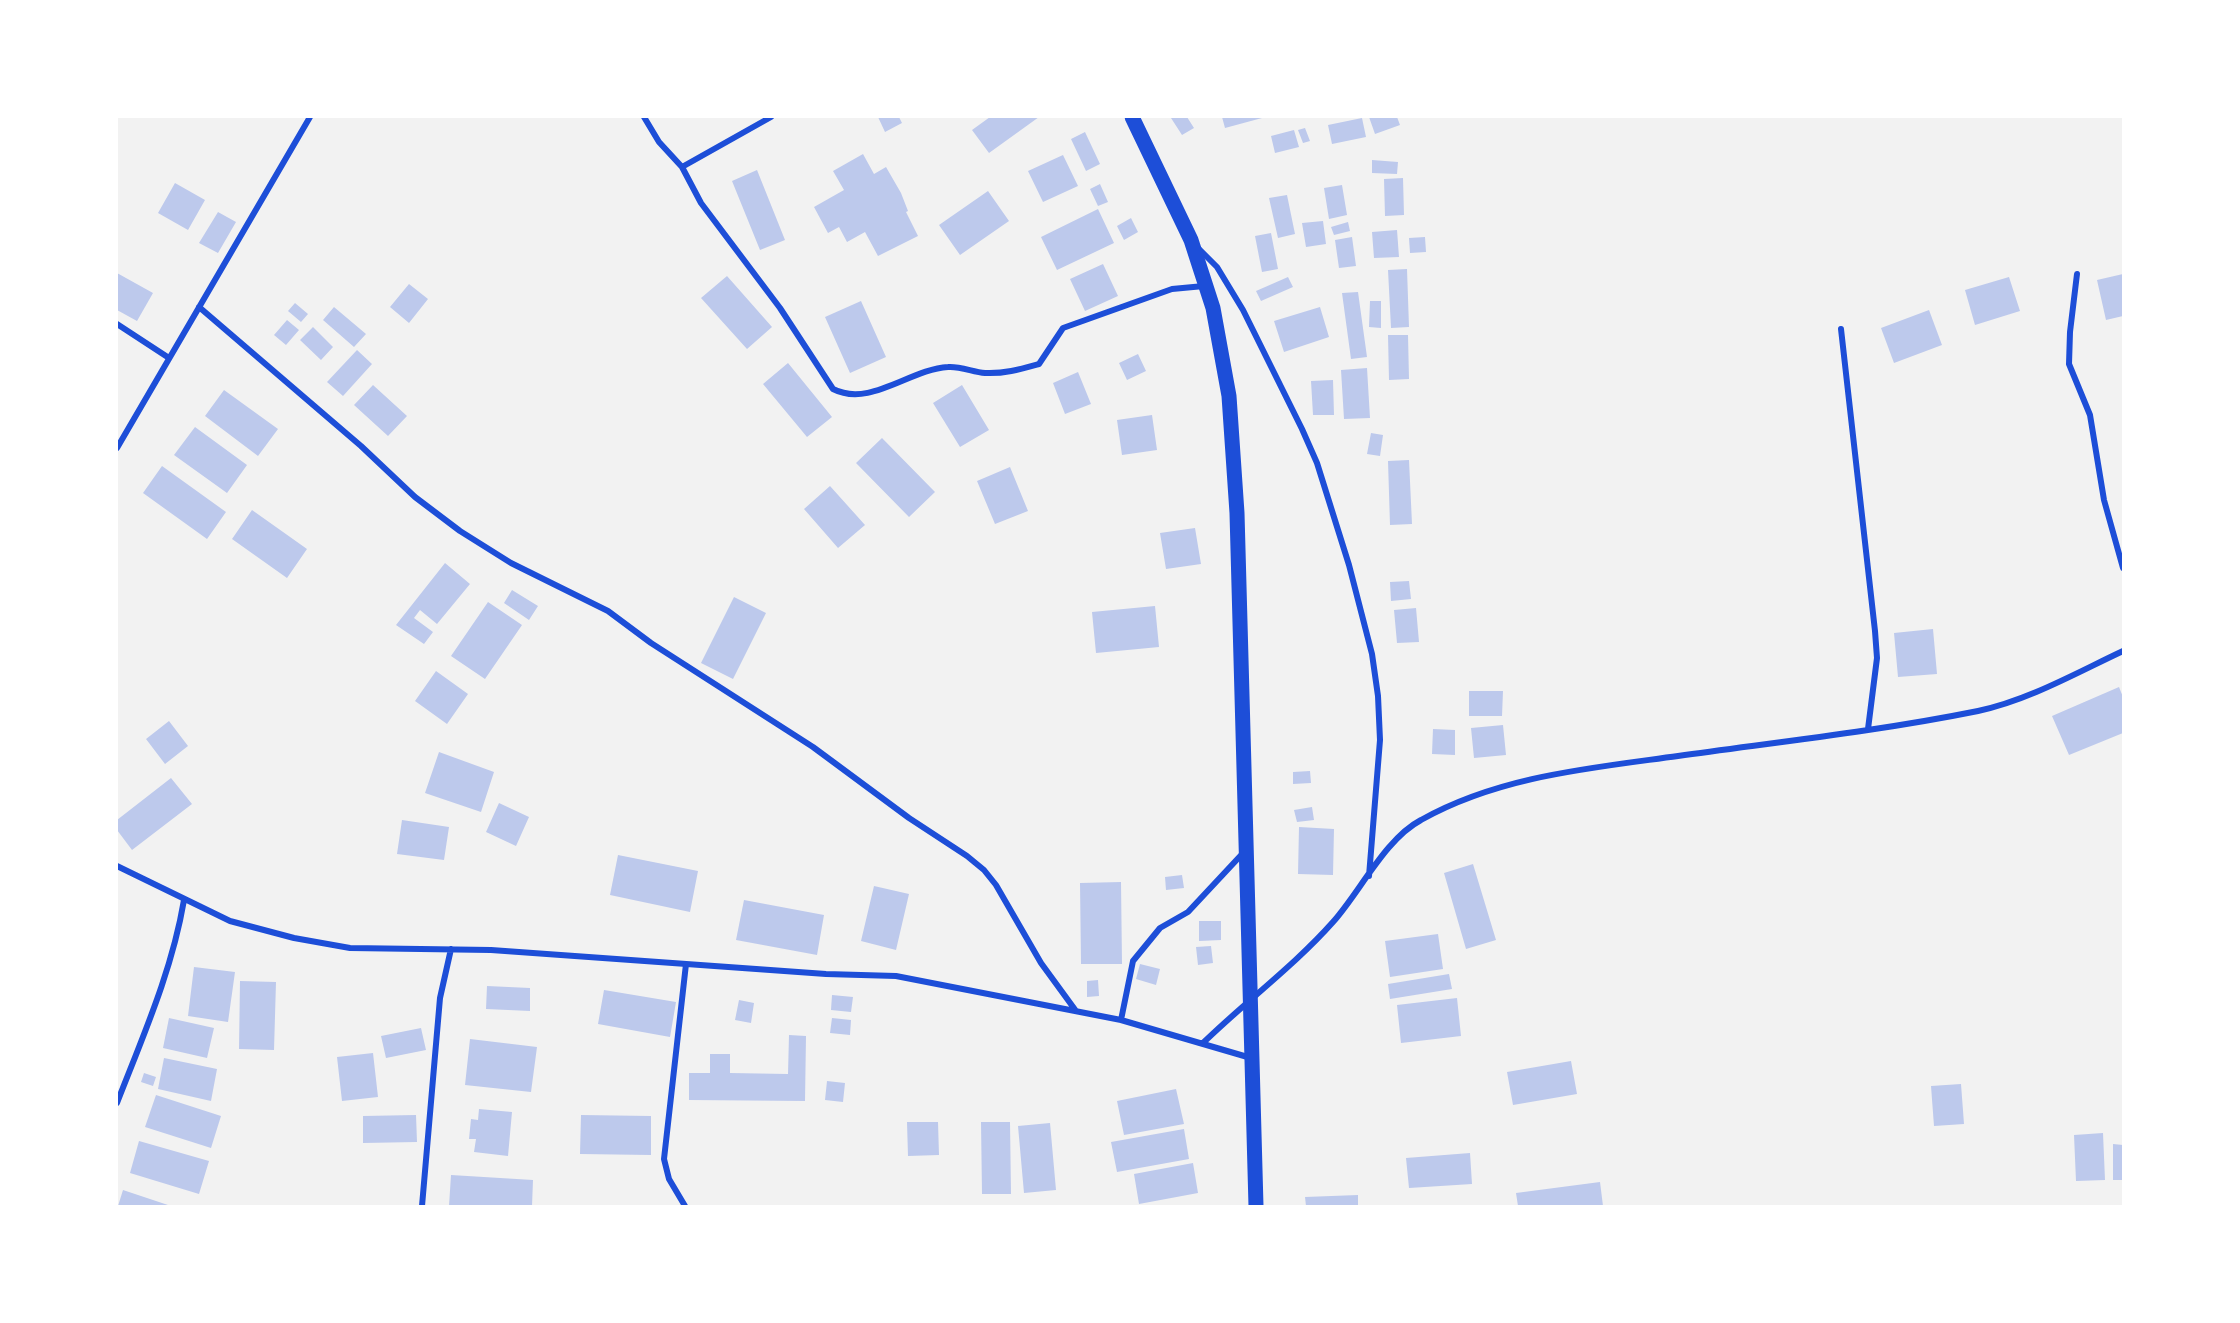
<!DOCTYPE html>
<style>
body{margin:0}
#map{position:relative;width:2240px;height:1323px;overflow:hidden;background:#f2f2f2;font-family:Lora,serif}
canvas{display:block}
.frame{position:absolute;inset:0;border:118px solid #fff;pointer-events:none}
</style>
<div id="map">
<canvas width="2240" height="1323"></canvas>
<div class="frame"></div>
</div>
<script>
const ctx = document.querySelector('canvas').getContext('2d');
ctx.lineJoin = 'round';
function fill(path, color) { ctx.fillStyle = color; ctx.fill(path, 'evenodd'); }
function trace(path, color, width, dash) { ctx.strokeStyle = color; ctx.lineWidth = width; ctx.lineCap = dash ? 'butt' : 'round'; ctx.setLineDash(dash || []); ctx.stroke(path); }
fill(new Path2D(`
 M878,117H899L902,123L885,132Z
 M990,117H1039L989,153L972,130Z
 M1187,117L1194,128L1182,135L1171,118Z
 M1222,117H1262V118L1225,128Z
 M1369,117H1397L1400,125L1375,134Z
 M1362,118L1366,137L1332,144L1328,125Z
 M1305,128L1310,141L1303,143L1298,130Z
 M1294,130L1299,147L1275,153L1271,136Z
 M1085,132L1100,164L1086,171L1071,139Z
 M863,154L874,174L886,167L901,193L908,211L906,212L918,236L878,256L865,232L847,242L839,227L828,233L814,207L844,190L833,171Z
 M1063,155L1078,186L1043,202L1028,171Z
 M1372,160L1398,162L1397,174L1372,173Z
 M757,170L785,240L760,250L732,181Z
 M1403,178L1404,215L1385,216L1384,179Z
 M175,183L205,200L188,230L158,213Z
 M1100,184L1108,202L1098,206L1090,189Z
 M1342,185L1347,215L1329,219L1324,188Z
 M988,191L1009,221L960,255L939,225Z
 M1287,195L1295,234L1278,238L1269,198Z
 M1098,209L1114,243L1057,270L1041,237Z
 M218,212L236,222L218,253L199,243Z
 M1131,218L1138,232L1124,240L1117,226Z
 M1323,221L1326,244L1306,247L1302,223Z
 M1348,222L1350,231L1334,235L1331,227Z
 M1397,230L1399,257L1374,258L1372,232Z
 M1271,233L1278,269L1262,272L1255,236Z
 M1352,237L1356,266L1339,268L1335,240Z
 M1425,237L1426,252L1410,253L1409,238Z
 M1103,264L1118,296L1085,311L1070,279Z
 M1407,269L1409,327L1391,328L1388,270Z
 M117,273L153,293L137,321L117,310Z
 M2123,274V316L2106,320L2097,280Z
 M727,276L772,327L747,349L701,298Z
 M1288,277L1293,287L1261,301L1256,291Z
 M2009,277L2020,311L1975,325L1965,290Z
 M409,284L428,299L409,323L390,307Z
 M1358,292L1367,357L1351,359L1342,293Z
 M861,301L886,357L850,373L825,317Z
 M1370,301H1381V328L1369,327Z
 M295,303L308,314L301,322L288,311Z
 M334,307L366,334L354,347L323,320Z
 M1320,307L1329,337L1284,352L1274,321Z
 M1929,310L1942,345L1894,363L1881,328Z
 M287,320L299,330L286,345L274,335Z
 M313,327L333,347L321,360L300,340Z
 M1388,335H1408L1409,379L1389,380Z
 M357,350L372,364L343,396L327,382Z
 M1138,354L1146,371L1127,380L1119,363Z
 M788,363L832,417L807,437L763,384Z
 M1367,368L1370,418L1344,419L1341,370Z
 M1078,372L1091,404L1065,414L1053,383Z
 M1333,380L1334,415H1313L1311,381Z
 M373,385L407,416L388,436L354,405Z
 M962,385L989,430L960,447L933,403Z
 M224,390L278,429L258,456L205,416Z
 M1152,415L1157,450L1122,455L1117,420Z
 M195,427L247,465L227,493L174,455Z
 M1371,433L1383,435L1380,456L1367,454Z
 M882,438L935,492L909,517L856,463Z
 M1409,460L1412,524L1390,525L1388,461Z
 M162,466L226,512L207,539L143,493Z
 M1010,467L1028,511L995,524L977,481Z
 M830,486L865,525L838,548L804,509Z
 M252,510L307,549L287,578L232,539Z
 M1195,528L1201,564L1166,569L1160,533Z
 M445,563L470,584L437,624L420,610L414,618L433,632L424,644L396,625Z
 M1409,581L1411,599L1391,601L1390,582Z
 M512,590L538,606L529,620L504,603Z
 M734,597L766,613L733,679L701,663Z
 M488,602L522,625L485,679L451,656Z
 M1155,606L1159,647L1096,653L1092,612Z
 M1416,608L1419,642L1397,643L1394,610Z
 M1933,629L1937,674L1898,677L1894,633Z
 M436,671L468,694L447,724L415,701Z
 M2119,687L2123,697V733L2069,755L2052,716Z
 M1469,691H1503L1502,716H1469Z
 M169,721L188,746L165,764L146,739Z
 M1503,725L1506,755L1474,758L1471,728Z
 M1433,729L1455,730V755L1432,754Z
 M439,752L494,772L481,812L425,793Z
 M1310,771L1311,783L1293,784V772Z
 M171,778L192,804L132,850L117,830V820Z
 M499,803L529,817L516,846L486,832Z
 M1312,807L1314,820L1297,822L1294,810Z
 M402,820L449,827L444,860L397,854Z
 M1299,827L1334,829L1333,875L1298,874Z
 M618,855L698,871L690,912L610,895Z
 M1473,864L1496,940L1466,949L1444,873Z
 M1182,875L1184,888L1166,890L1165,877Z
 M1121,882L1122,964H1081L1080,883Z
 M874,886L909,894L896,950L861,941Z
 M744,900L824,915L817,955L736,940Z
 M1199,921H1221V940L1199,941Z
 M1438,934L1443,969L1390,977L1385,941Z
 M1211,946L1213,963L1198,965L1196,947Z
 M1140,964L1160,969L1156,985L1136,979Z
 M194,967L235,972L228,1022L188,1016Z
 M1449,974L1452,989L1390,999L1388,984Z
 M1098,980L1099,996L1087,997V981Z
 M240,981L276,982L274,1050L239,1049Z
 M487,986L530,988V1011L486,1009Z
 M604,990L676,1002L670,1037L598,1024Z
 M832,995L853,997L851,1012L831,1010Z
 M1457,998L1461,1036L1401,1043L1397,1005Z
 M739,1000L754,1003L751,1023L735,1020Z
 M169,1018L214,1028L207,1058L163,1048Z
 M832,1018L851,1020L850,1035L830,1033Z
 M421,1028L426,1050L386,1058L381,1036Z
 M789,1035L806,1036L805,1101L689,1100V1073H710V1054H730V1073L788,1074Z
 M470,1039L537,1047L531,1092L465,1085Z
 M373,1053L378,1097L342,1101L337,1057Z
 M164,1058L217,1069L211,1101L158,1089Z
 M1571,1061L1577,1094L1513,1105L1507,1072Z
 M144,1073L156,1077L153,1086L141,1082Z
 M827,1081L845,1083L843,1102L825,1100Z
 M1961,1084L1964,1124L1934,1126L1931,1086Z
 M1176,1089L1184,1124L1124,1135L1117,1101Z
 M156,1095L221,1116L211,1148L145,1127Z
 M479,1109L512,1112L508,1156L474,1152L476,1139H469L471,1119L478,1120Z
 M416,1115L417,1142L363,1143V1116Z
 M581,1115L651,1116V1155L580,1154Z
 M907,1122H938L939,1155L908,1156Z
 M981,1122H1010L1011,1194H982Z
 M1050,1123L1056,1190L1024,1193L1018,1126Z
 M1184,1129L1189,1159L1117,1172L1111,1142Z
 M2103,1133L2105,1180L2076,1181L2074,1135Z
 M139,1141L209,1161L199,1194L130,1173Z
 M2113,1144L2123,1145V1180H2113Z
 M1470,1153L1472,1184L1409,1188L1406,1158Z
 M1193,1163L1198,1193L1139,1204L1134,1174Z
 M451,1175L533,1180L532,1206H449Z
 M1600,1182L1603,1206H1518L1516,1193Z
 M123,1190L171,1206H118Z
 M1358,1195V1206H1306L1305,1197Z`), '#bdc9ec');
trace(new Path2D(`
 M644,117L659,142L682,167L701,203L780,308L833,389C870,408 910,369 948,367C960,366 973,372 985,373C1004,374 1021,369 1039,364L1063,328L1172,289L1204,286
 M682,167L771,117
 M1197,247L1217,267L1243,310L1302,429L1317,463L1349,565L1372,654L1378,696L1380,740L1369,876
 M2077,274L2070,332L2069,364L2090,415L2104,500L2123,568
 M199,307L361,446L415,497L460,531L511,563L608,611L651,643L813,747L909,818L967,856L984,870L996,885L1041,963L1076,1011
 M117,324L169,358
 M1841,329L1875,631L1877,658L1868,729
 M117,448L310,117
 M117,866L230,921L294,938L350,948L491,950L826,974L896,976L1121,1020L1251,1058
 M1121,1020L1133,961L1160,928L1188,912L1244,852
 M1203,1043C1245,1002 1294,966 1333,922C1360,892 1385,839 1421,820C1499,776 1591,768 1678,756C1778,742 1879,731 1978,711C2029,700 2076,673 2123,651
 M117,1103C143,1036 172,971 184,900
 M422,1206L440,998L451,949
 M685,1206L669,1179L664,1159L686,964`), '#1d4ed8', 6);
trace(new Path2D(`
 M1132,117L1191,240L1213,308L1229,396L1237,513L1256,1206`), '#1d4ed8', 15);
</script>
